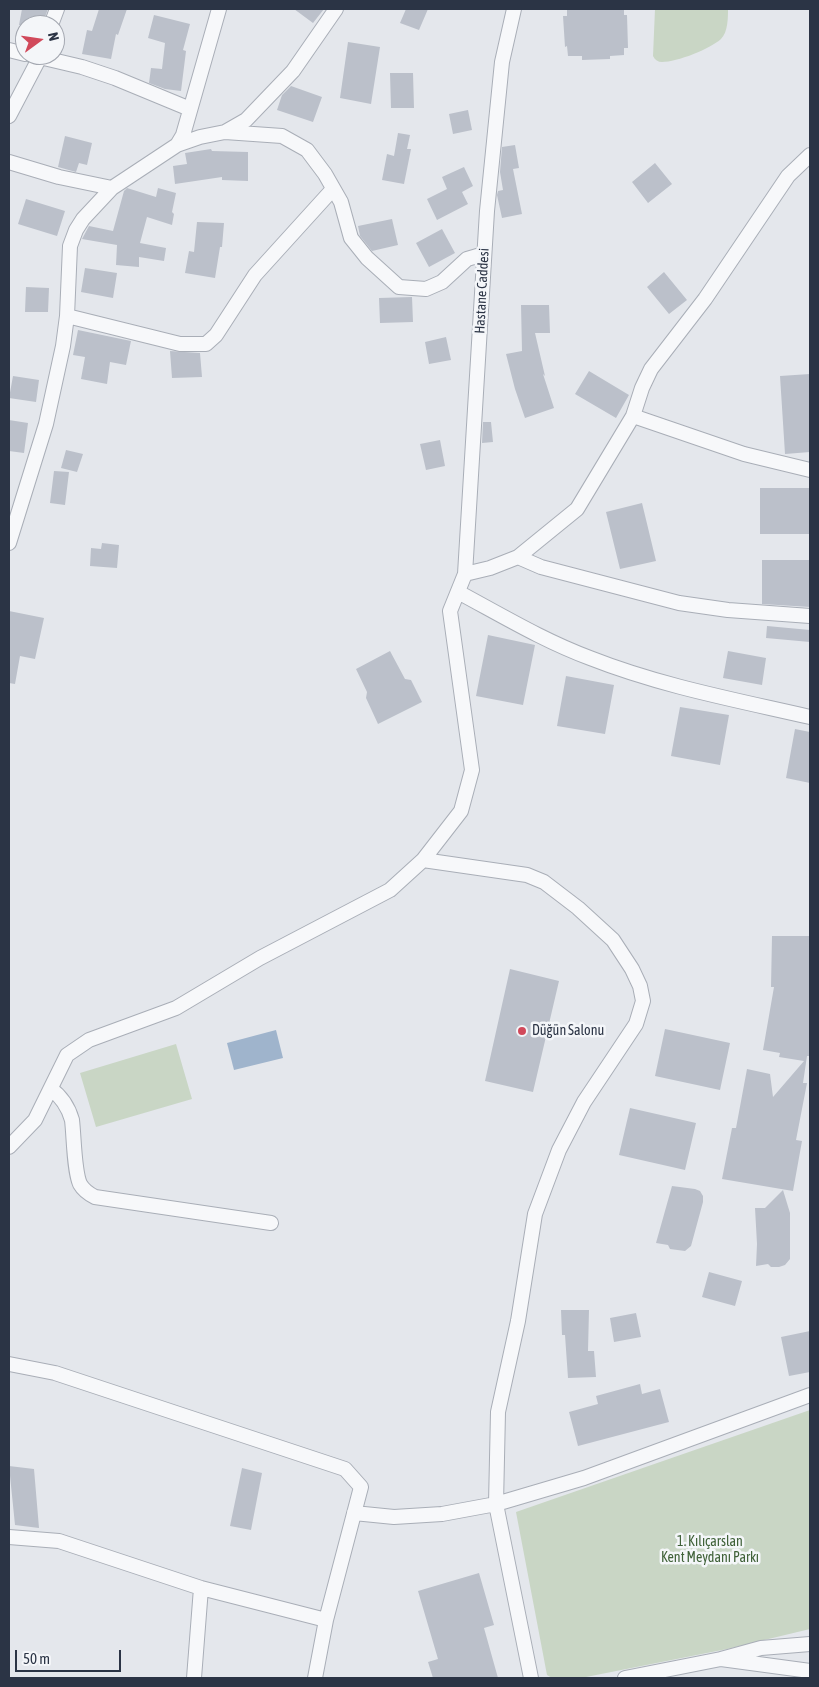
<!DOCTYPE html>
<meta charset="utf-8">
<style>
body{margin:0}
#map{position:relative;width:819px;height:1687px;overflow:hidden;background:#e4e7ec;font-family:"Asap Condensed",sans-serif}
canvas{display:block}
.frame{position:absolute;inset:0;border:10px solid #2b3445;pointer-events:none}
.north{position:absolute;left:15px;top:15px;width:50px;height:50px;box-sizing:border-box;background:#f4f6f9;border:1px solid #a4a8b1;border-radius:50%;rotate:76deg;font-size:14px;font-weight:700;line-height:20px;text-align:center;color:#2b3445}
.north::after{content:'';display:block;margin:auto;width:18px;height:22px;background:#d1495b;clip-path:polygon(50% 0,100% 100%,50% 72%,0 100%)}
.scale{position:absolute;left:15px;top:1650px;width:106px;height:22px;box-sizing:border-box;border:2px solid #2b3445;border-top:0;padding-left:6px;font-size:15px;line-height:18px;white-space:nowrap;color:#2b3445;-webkit-text-stroke:4px #f4f6f9;paint-order:stroke}
</style>
<div id="map">
<canvas width="819" height="1687"></canvas>
<div class="frame"></div>
<div class="north">N</div>
<div class="scale">50 m</div>
</div>
<script>
const ctx = document.querySelector('canvas').getContext('2d');
ctx.lineJoin = 'round';
function fill(path, color) { ctx.fillStyle = color; ctx.fill(path, 'evenodd'); }
function trace(path, color, width, dash) { ctx.strokeStyle = color; ctx.lineWidth = width; ctx.lineCap = dash ? 'butt' : 'round'; ctx.setLineDash(dash || []); ctx.stroke(path); }
function drawText(font, color, halo, rows, align = 'center') {
  ctx.font = font + ' "Asap Condensed",sans-serif'; ctx.lineWidth = 5; ctx.setLineDash([]); ctx.textBaseline = 'middle'; ctx.strokeStyle = halo; ctx.fillStyle = color; for (const [text, x, y, turn = 0] of rows) {
    ctx.save(); ctx.translate(x, y); ctx.rotate((+turn || 0) * Math.PI / 180); ctx.textAlign = isNaN(turn) ? turn : align; if (halo) ctx.strokeText(text, 0, 0); ctx.fillText(text, 0, 0); ctx.restore();
  }
}
fill(new Path2D(`
 M655,9H728C728,18 728,32 721,39C710,49 677,62 662,62C658,62 655,60 653,56Z
 M176,1044L192,1099L96,1127L80,1073Z
 M810,1410V1629L727,1649L581,1678H552L547,1675L516,1512Z`), '#c9d6c5');
fill(new Path2D(`
 M276,1030L283,1058L234,1070L227,1043Z`), '#9fb4cc');
fill(new Path2D(`
 M22,9H48L42,25H19Z
 M99,9H127L118,35L116,34L111,59L82,54L87,30L92,31Z
 M294,9H324L313,23Z
 M406,9H428L419,30L400,23Z
 M567,9H624V15H627L628,48H624V55L610,56V59L582,60V56H568L567,46L565,47L563,16H567Z
 M154,15L190,24L183,50L186,51L181,91L165,89L149,83L151,68L162,69L165,43L148,38Z
 M348,42L380,47L371,104L340,98Z
 M390,73H413L414,108H391Z
 M291,86L322,97L313,122L277,110L282,95Z
 M468,110L472,130L453,134L449,114Z
 M398,133L410,135L407,149H411L404,184L382,180L387,154L394,156Z
 M65,136L92,143L87,165L79,163L76,172L58,167Z
 M515,145L519,168L513,169L522,214L502,218L497,195L498,191L503,190L500,172L502,147Z
 M211,149L212,151L248,152V181L222,180V177L175,184L173,166L187,164L185,153Z
 M655,163L672,184L648,203L632,182Z
 M464,167L473,186L462,192L468,204L437,220L427,199L447,189L442,177Z
 M127,188L156,197L158,188L176,193L172,212L174,214L172,225L147,217L140,243L166,248L164,261L139,257V267L116,265L117,245L82,239L89,226L113,231L124,191Z
 M26,199L65,211L57,236L18,224Z
 M392,219L398,245L372,251L360,236L358,226Z
 M197,222L224,223L222,247H220L215,278L185,273L189,251L194,252Z
 M442,229L455,253L429,267L416,243Z
 M85,268L117,273L113,298L81,292Z
 M664,272L687,300L669,314L647,287Z
 M26,287L49,288L48,312H25Z
 M412,297L413,322L380,323L379,298Z
 M521,305H549L550,333H535L545,376L543,374L554,408L525,418L515,389L506,354L522,351Z
 M78,330L131,341L126,365L110,362L107,384L81,379L85,357L73,355Z
 M446,337L451,360L429,364L425,342Z
 M170,351L200,353L202,377L172,378Z
 M589,371L629,395L616,418L575,394Z
 M810,374V452L785,454L780,376Z
 M13,376L39,380L36,402L9,398Z
 M9,420L28,423L24,453L9,451Z
 M483,422H491L493,442L482,443Z
 M440,440L445,466L426,470L420,444Z
 M66,450L83,454L77,472L61,468Z
 M54,471L69,472L65,505L50,503Z
 M760,488H810V534H760Z
 M642,503L656,561L620,569L606,512Z
 M102,543L119,545L117,568L90,566L91,548L101,549Z
 M762,560H810V607L762,604Z
 M9,611L44,618L35,659L20,656L15,684L9,683Z
 M767,626L810,630V642L766,638Z
 M488,635L535,645L523,705L476,696Z
 M390,651L405,679L411,680L422,702L378,724L366,698L367,692L356,669Z
 M728,651L766,658L762,685L723,678Z
 M566,676L614,685L605,734L557,726Z
 M680,707L729,715L720,765L671,756Z
 M795,729L810,732V783L786,778Z
 M772,936H810V1056H807L803,1083H807L796,1140L802,1141L793,1191L722,1179L732,1128H736L747,1069L770,1074L773,1097L804,1061L779,1057L780,1053L763,1050L774,987H771Z
 M510,969L559,981L533,1092L485,1081Z
 M665,1029L730,1043L720,1090L655,1076Z
 M630,1108L696,1123L685,1170L619,1155Z
 M672,1186L695,1189L700,1191L703,1196V1202L691,1246L685,1251L670,1249L668,1245L656,1243Z
 M783,1190L790,1213V1259L785,1265L779,1267H771L768,1264L756,1266L757,1244L755,1208H765Z
 M709,1272L742,1281L735,1306L702,1297Z
 M561,1310H589L588,1351H594L596,1377L568,1378L565,1335H562Z
 M636,1313L641,1337L614,1342L610,1318Z
 M810,1331V1372L789,1376L781,1337Z
 M640,1384L642,1394L660,1389L669,1422L578,1446L569,1412L598,1404L596,1396Z
 M9,1466L34,1469L39,1528L15,1525Z
 M242,1468L262,1473L251,1530L230,1526Z
 M479,1573L494,1625L484,1628L498,1678H433L428,1662L438,1659L418,1591Z`), '#bbc0ca');
const minor = new Path2D(`
 M51,25L57,9
 M9,50L25,54
 M31,55L82,67L115,78L190,109
 M9,116L41,55
 M225,132L282,136L307,150L325,174L341,202L351,238L367,258L399,287L426,289L442,282L467,259L484,254
 M177,145L183,135L219,9
 M9,162L59,177L112,188
 M67,316L180,344H206L216,335L255,275L333,189
 M633,416L744,454L810,470
 M9,543L46,424L63,346L67,316L70,246L76,230L83,219L112,188L177,145L200,137L225,132L246,120L293,71L336,9
 M518,557L541,567L679,603L728,610L810,616
 M465,574L490,568L518,557L577,509L633,416L642,388L651,369L705,299L788,176L810,155
 M458,592C501,615 544,641 590,658C661,686 736,700 810,717
 M423,860L527,875L544,882L578,908L613,940L632,969L640,986L643,1001L636,1024L584,1102L559,1150L535,1214L518,1321L498,1412L496,1504L531,1678
 M51,1089C62,1097 68,1106 72,1120C74,1136 74,1171 80,1184C84,1191 89,1194 95,1197L271,1223
 M9,1147L35,1120L67,1055L89,1040L176,1008L260,958L390,890L423,860L461,811L472,770L450,611L465,574L487,211L502,62L514,9
 M9,1364L55,1373L345,1469L361,1487L326,1620L315,1678
 M354,1513L394,1517L442,1514L496,1504L584,1478L810,1395
 M9,1537L59,1541L201,1588L326,1620
 M810,1644L761,1648L721,1659L810,1671
 M194,1678L201,1588
 M625,1678L721,1659`);
trace(minor, '#a9aeb7', 16);
trace(minor, '#f7f8fa', 14);
for (const [x, y, r, color] of [
 [522,1031,5,"#d1495b"]
]) { const dot = new Path2D(); dot.arc(x, y, r, 0, 2 * Math.PI); ctx.fillStyle = color; ctx.fill(dot); trace(dot, '#f4f6f9', 2); }
drawText('14px', '#2b3445', '#f4f6f9', [
 ["Hastane Caddesi",482,291,-87]
]);
drawText('14px', '#2b3445', '#f4f6f9', [
 ["Düğün Salonu",532,1031]
], 'left');
drawText('14px', '#3f6138', '#f4f6f9', [
 ["1. Kılıçarslan",710,1542],
 ["Kent Meydanı Parkı",710,1558]
]);
</script>
